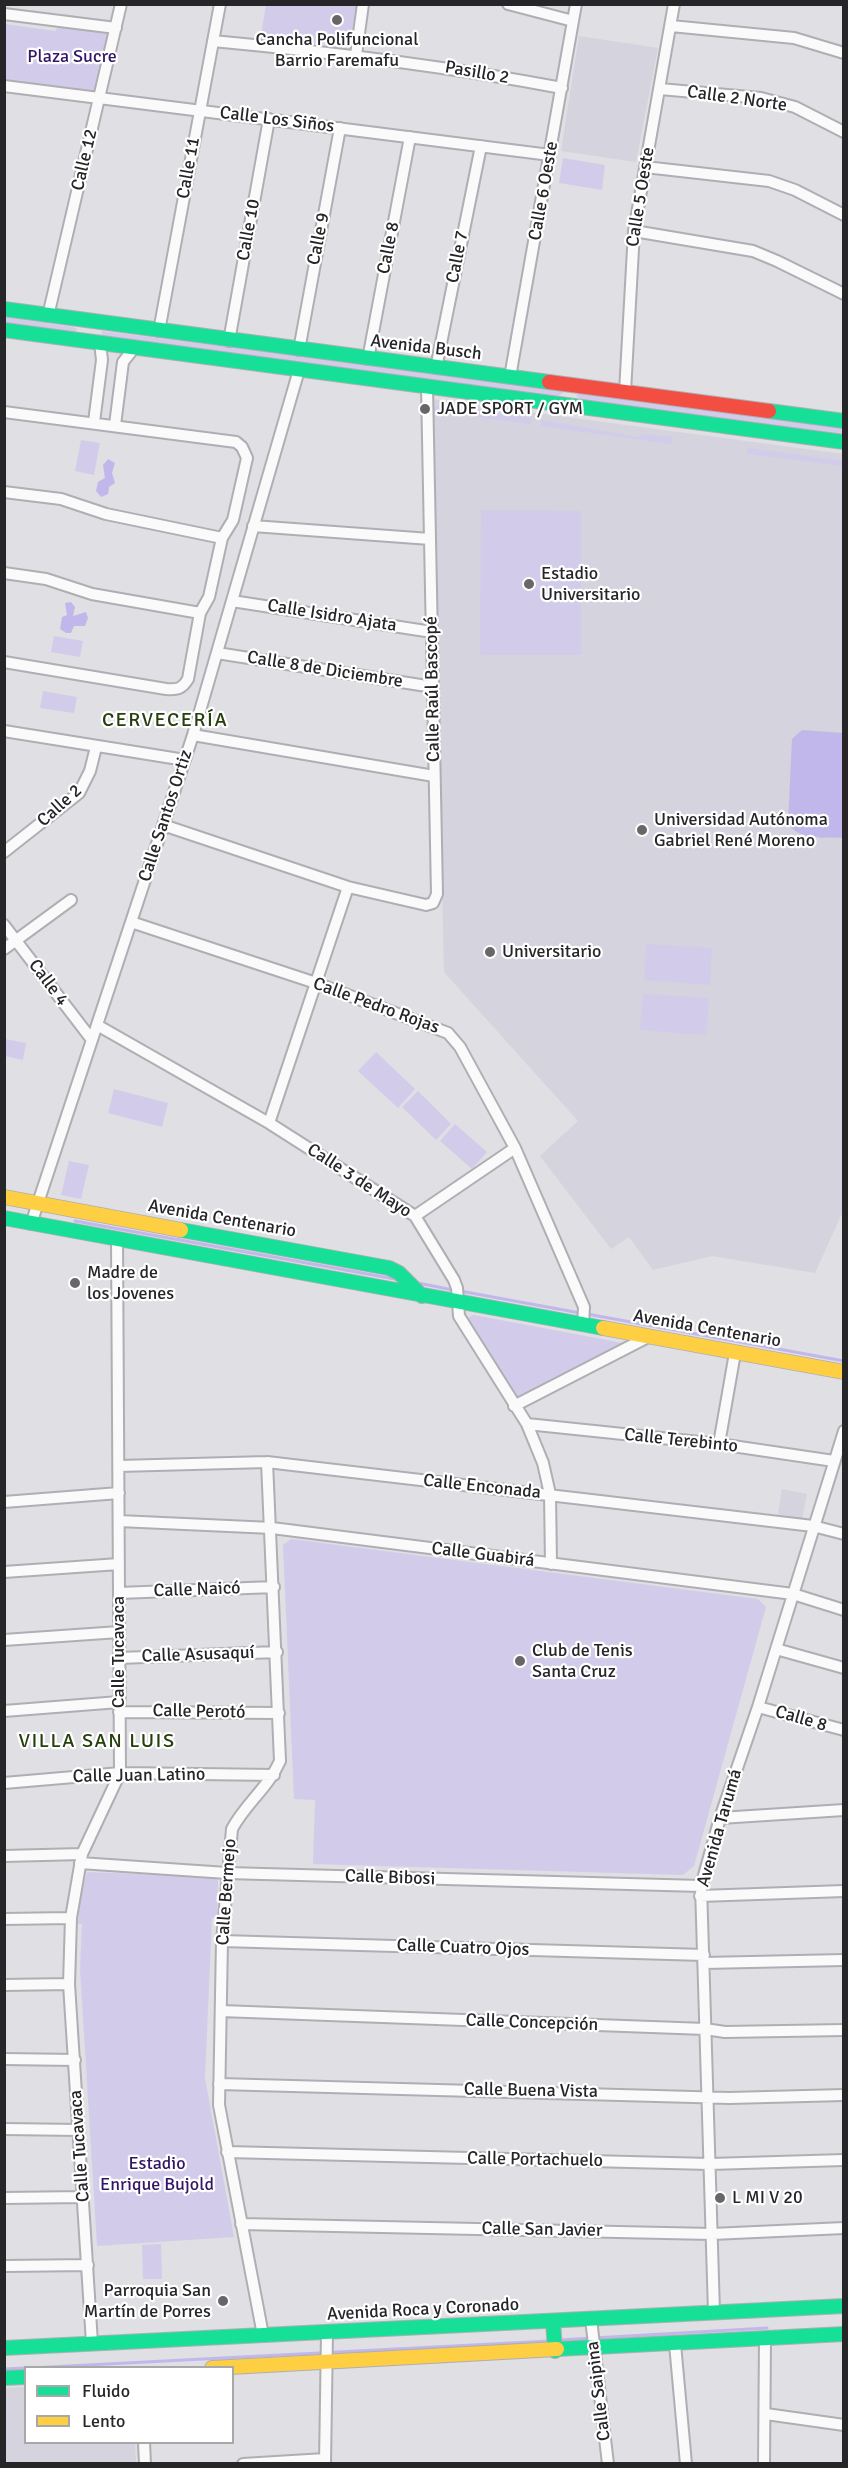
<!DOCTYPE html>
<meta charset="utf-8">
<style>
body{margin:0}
#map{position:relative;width:848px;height:2468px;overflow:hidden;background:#dfdfe4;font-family:Signika,sans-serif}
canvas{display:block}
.frame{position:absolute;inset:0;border:6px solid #262629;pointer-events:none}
.legend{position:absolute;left:24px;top:2366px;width:210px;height:78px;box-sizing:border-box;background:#fff;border:2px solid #a8a8a9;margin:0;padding:8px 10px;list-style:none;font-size:18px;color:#262629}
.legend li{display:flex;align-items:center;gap:12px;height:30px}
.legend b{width:30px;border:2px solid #a8a8a9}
</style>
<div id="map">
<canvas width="848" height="2468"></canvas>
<div class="frame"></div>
<ul class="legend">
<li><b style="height:8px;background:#16e098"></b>Fluido</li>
<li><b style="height:8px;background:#ffcf43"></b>Lento</li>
</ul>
</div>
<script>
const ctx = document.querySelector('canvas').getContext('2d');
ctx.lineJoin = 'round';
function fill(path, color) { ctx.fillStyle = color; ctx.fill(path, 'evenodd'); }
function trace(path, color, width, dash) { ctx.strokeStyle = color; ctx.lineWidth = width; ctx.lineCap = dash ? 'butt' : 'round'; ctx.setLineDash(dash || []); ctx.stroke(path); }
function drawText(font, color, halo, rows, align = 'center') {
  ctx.font = font + ' Signika,sans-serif'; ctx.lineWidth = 4.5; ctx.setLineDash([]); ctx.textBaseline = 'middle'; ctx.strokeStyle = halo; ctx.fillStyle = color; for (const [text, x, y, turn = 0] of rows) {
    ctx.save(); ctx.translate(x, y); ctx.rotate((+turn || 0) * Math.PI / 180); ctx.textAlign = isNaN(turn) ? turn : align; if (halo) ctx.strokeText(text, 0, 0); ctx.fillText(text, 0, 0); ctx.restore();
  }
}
fill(new Path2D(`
 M579,36L658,48L636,162L561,151Z
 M431,399L843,454L844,1209L815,1273L712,1256L653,1270L629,1237L611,1249L540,1156L578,1121L444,972Z
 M782,1489L807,1494L802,1519L778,1514Z
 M25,2387L26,2442L135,2443L136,2463H5V2388Z`), '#d4d3de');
fill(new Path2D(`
 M266,5H357L350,46L260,40Z
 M5,24L55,31L61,24L105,30L109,34L98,88L93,91L5,81Z
 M563,158L605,165L602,190L559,183Z
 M5,317L73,327L77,329L76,332L5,323Z
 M102,331L560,389L564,392L557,397L101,338Z
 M579,393L843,427V434L582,400L576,396Z
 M437,406L532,418L531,424L439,412L434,417V408Z
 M542,420L637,437L642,434L672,437L671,444L541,426Z
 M81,440L100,443L94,475L75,471Z
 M749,448L843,461V466L748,454L746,449Z
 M481,510L581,511V655H480Z
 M54,636L83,641L80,657L51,652Z
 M43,691L77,697L74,713L40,708Z
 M646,944L712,948L710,985L644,980Z
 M643,994L709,998L706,1035L640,1030Z
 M5,1039L26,1043L23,1060L5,1056Z
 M376,1052L415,1089L398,1108L358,1071Z
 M114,1089L168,1103L162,1127L108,1113Z
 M418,1091L451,1124L436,1140L402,1107Z
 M455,1124L487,1152L472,1169L440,1141Z
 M69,1161L89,1165L81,1199L61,1195Z
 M474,1315L628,1344L519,1397L512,1393L470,1324L469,1317Z
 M291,1539L758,1599L766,1607L694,1866L683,1875L313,1864L315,1800L294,1799L283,1545Z
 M87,1872L214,1877L218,1881L217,1918H212L205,2078L234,2237L97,2246L80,1969L82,1924H78L80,1899Z
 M161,2244L162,2279H143L142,2245Z`), '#d2ccea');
fill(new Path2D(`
 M108,459L115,463L112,473L115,483L109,487L108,494L101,497L96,491L98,482L105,478L103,465Z
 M71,602L75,607L73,616L86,612L88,618L85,626H74L71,633H66L60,629L62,617L67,615L65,603Z
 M802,730L843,733V838C824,837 801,841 788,824L792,739Z`), '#c2b7ea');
trace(new Path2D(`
 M75,1221L395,1279
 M418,1283L453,1290
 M460,1291L580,1313
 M587,1314L844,1361
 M559,2340L767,2328
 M30,2368L550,2341
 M4,2369L26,2368`), '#c2b7ea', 3);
const street = new Path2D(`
 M508,4L573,21
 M4,14L116,28
 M671,26L794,38L844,53
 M213,41C330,52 446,66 562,88
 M356,55L363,4
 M4,86L550,155
 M660,89L761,98L795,107L844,132
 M645,167L769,181L795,190L844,215
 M634,231L753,251L777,261L844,294
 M48,316L121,4
 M159,331L220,4
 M229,341L269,119
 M299,350L340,128
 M368,359L410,137
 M436,368L481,146
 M510,377L576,4
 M625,392L634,231L674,4
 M4,412L236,442L242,447L247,458L233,520L222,538L209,597L200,613L188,679C182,689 177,690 166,689L4,662
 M94,422L102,360L100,343
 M115,425L123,362L135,347
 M4,492L61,499L106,514L222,538
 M253,526L430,539
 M4,573L46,579L92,594L200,613
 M232,601L432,632
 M217,653L433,687
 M4,731L185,760
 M193,735L434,776
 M163,825L348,887L426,905L433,903L437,894L427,387
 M4,852L79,793L90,771L96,747
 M131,922L316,983L448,1033L460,1047L515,1148L584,1307L583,1325
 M4,925L92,1040
 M4,949L71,900
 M97,1025L269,1123L415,1216L454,1280L457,1288L459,1316L527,1424L543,1463L550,1494L551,1564
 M269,1123L348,887
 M415,1216L515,1148
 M31,1224L193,735L299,370
 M514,1406L648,1337
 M527,1424L719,1444L834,1461
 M719,1444L735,1353
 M119,1466L267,1462L813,1526L844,1534
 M4,1502L119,1493
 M119,1521L272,1528L793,1594L844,1610
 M4,1572L119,1564
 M119,1593L274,1587
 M4,1640L119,1632
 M776,1649L844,1668
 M119,1658L277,1652
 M758,1707L844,1730
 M4,1711L119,1702
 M119,1712L279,1713
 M4,1783L120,1773L274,1775
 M720,1818L844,1810
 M4,1856L82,1854
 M80,1863L227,1873L701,1886
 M700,1896L844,1891
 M4,1919L71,1918
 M222,1941L704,1955
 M704,1963L844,1960
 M4,1985L69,1984
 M221,2011L705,2029L725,2032L844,2030
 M4,2059L75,2060
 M219,2084L729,2098L844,2095
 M4,2129L79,2130
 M227,2152L710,2164L844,2160
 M4,2198L83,2197
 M241,2224L712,2234L844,2228
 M4,2266L88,2265
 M714,2312L701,1886L720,1818L758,1707L844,1431
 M591,2319L608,2464
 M263,2335L219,2105L222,1941L232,1829C245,1804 268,1788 280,1761L267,1462
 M92,2343L69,1984L71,1918L82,1854L120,1773L117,1239
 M675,2344L686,2464
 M766,2414L844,2425
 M144,2442L145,2464
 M243,2464L325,2459
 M325,2464L327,2333
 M764,2464L765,2339`);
const fast = new Path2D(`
 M4,309L549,382
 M4,330L844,442
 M769,411L844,421
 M4,1218L603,1328
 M181,1230L389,1268L399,1273L422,1296
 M553,2321L555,2351
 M4,2348L844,2306
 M557,2349L844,2334
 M4,2378L26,2377`);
const slow = new Path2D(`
 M4,1197L181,1230
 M603,1328L844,1372
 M212,2368L557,2349`);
const jam = new Path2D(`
 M549,382L769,411`);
trace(street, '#afaeb2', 14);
trace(fast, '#afaeb2', 16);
trace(slow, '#afaeb2', 16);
trace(jam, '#afaeb2', 16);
trace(street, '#fafafb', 10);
trace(fast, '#16e098', 14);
trace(slow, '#ffcf43', 14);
trace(jam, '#f24e42', 14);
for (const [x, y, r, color] of [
 [337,20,6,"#67676a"],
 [425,409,6,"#67676a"],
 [529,584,6,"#67676a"],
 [642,830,6,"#67676a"],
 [490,952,6,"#67676a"],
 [75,1283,6,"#67676a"],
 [520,1661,6,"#67676a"],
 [720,2198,6,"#67676a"],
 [223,2301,6,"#67676a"]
]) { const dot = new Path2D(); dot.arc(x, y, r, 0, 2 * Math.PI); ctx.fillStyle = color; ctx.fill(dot); trace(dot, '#fff', 2); }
drawText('18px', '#262629', '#fff', [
 ["Cancha Polifuncional",337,40,"center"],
 ["Barrio Faremafu",337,61,"center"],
 ["JADE SPORT / GYM",437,409],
 ["Estadio",541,574],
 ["Universitario",541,595],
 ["Universidad Autónoma",654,820],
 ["Gabriel René Moreno",654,841],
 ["Universitario",502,952],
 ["Madre de",87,1273],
 ["los Jovenes",87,1294],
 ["Club de Tenis",532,1651],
 ["Santa Cruz",532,1672],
 ["L MI V 20",732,2198],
 ["Parroquia San",211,2291,"right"],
 ["Martín de Porres",211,2312,"right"]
], 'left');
drawText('18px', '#331565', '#fff', [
 ["Plaza Sucre",72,57],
 ["Estadio",157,2164],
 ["Enrique Bujold",157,2185]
]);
drawText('18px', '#262629', '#fff', [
 ["Pasillo 2",477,73,10],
 ["Calle 2 Norte",737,99,8],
 ["Calle Los Siños",277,120,7],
 ["Calle 12",85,160,-77],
 ["Calle 11",189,168,-80],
 ["Calle 6 Oeste",544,191,-80],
 ["Calle 5 Oeste",641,197,-81],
 ["Calle 10",249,230,-80],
 ["Calle 9",319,239,-79],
 ["Calle 8",389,248,-79],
 ["Calle 7",458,257,-79],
 ["Avenida Busch",426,348,7],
 ["Calle Isidro Ajata",332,616,9],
 ["Calle 8 de Diciembre",325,670,9],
 ["Calle Raúl Bascopé",433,689,-91],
 ["Calle 2",60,806,-42],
 ["Calle Santos Ortiz",166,816,-72],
 ["Calle 4",48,983,53],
 ["Calle Pedro Rojas",376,1006,20],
 ["Calle 3 de Mayo",359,1181,33],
 ["Avenida Centenario",222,1219,10],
 ["Avenida Centenario",707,1329,10],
 ["Calle Terebinto",681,1441,6],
 ["Calle Enconada",482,1487,6],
 ["Calle Guabirá",483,1555,7],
 ["Calle Naicó",197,1590,-2],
 ["Calle Tucavaca",119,1652,-90],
 ["Calle Asusaquí",198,1655,-2],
 ["Calle Perotó",199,1712,1],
 ["Calle 8",801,1719,16],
 ["Calle Juan Latino",139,1776,-1],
 ["Avenida Tarumá",720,1828,-74],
 ["Calle Bibosi",390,1878,2],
 ["Calle Bermejo",227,1892,-86],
 ["Calle Cuatro Ojos",463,1948,2],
 ["Calle Concepción",532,2023,2],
 ["Calle Buena Vista",531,2091,1],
 ["Calle Tucavaca",80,2146,-94],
 ["Calle Portachuelo",535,2160,1],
 ["Calle San Javier",542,2230,1],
 ["Avenida Roca y Coronado",423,2310,-3],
 ["Calle Saipina",599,2391,-97]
]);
ctx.letterSpacing = '1.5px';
drawText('20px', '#263f0d', '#fff', [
 ["CERVECERÍA",165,721],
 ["VILLA SAN LUIS",97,1742]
]);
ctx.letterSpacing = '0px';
</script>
